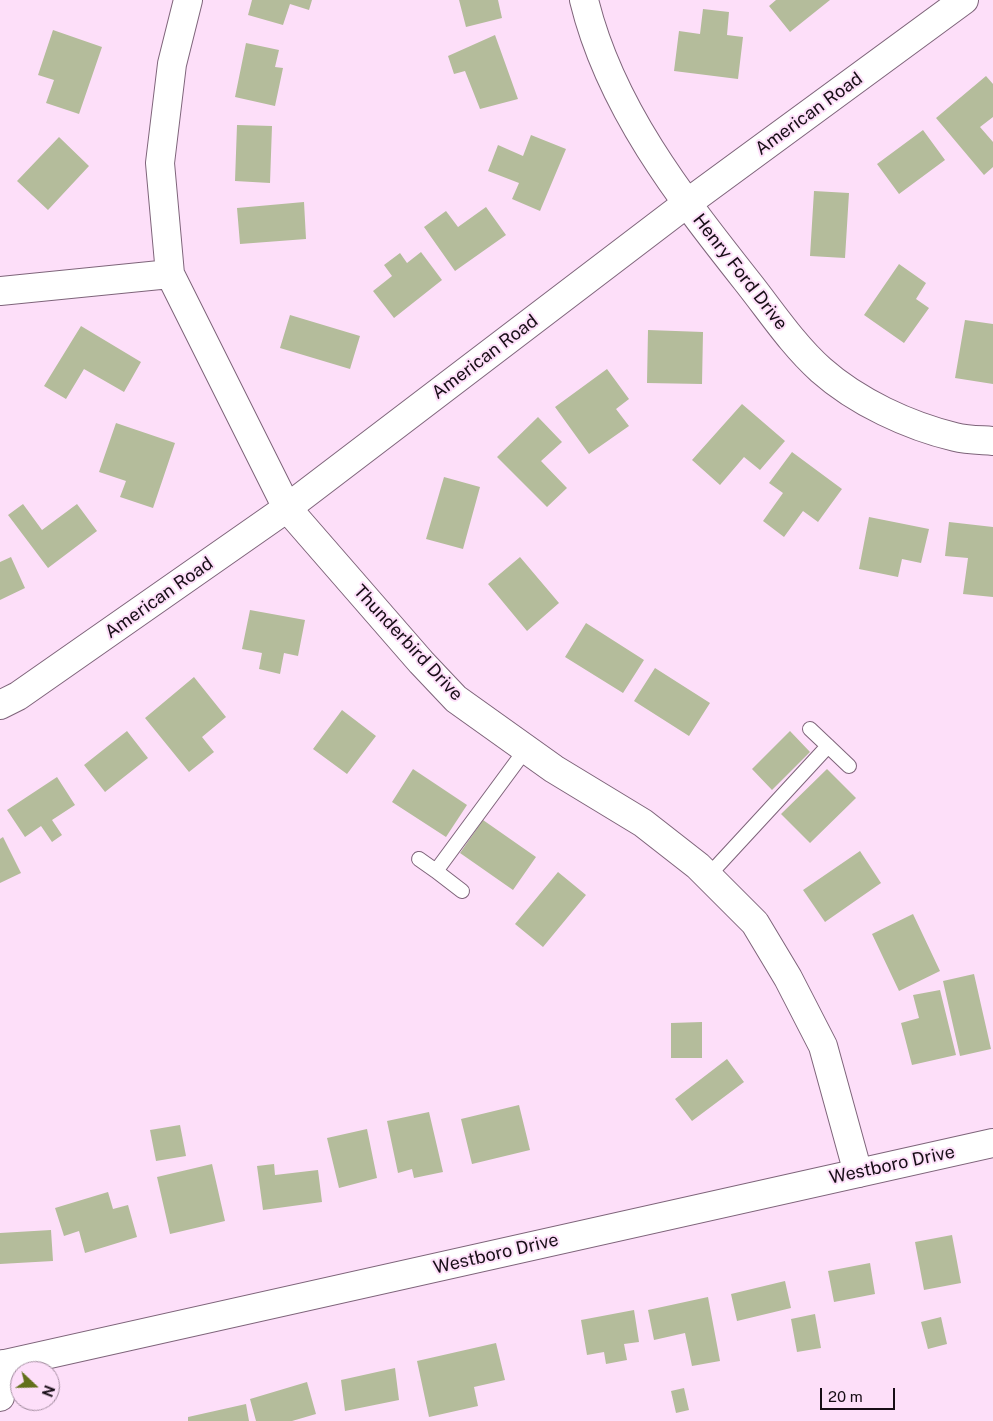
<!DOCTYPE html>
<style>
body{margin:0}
#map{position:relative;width:993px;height:1421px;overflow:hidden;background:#fddff9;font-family:"Public Sans",sans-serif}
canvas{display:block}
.north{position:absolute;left:10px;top:1361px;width:50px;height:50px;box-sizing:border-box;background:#fddff9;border:1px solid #a18b9e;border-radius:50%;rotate:111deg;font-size:14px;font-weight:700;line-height:20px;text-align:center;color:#170d16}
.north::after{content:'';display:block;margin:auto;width:18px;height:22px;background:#62701a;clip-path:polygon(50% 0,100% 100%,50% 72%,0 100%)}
.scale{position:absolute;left:820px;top:1388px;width:75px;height:22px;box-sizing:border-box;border:2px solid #170d16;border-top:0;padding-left:6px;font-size:15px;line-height:18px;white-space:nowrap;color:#170d16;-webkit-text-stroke:4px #fddff9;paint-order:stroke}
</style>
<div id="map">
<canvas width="993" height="1421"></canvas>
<div class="north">N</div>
<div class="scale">20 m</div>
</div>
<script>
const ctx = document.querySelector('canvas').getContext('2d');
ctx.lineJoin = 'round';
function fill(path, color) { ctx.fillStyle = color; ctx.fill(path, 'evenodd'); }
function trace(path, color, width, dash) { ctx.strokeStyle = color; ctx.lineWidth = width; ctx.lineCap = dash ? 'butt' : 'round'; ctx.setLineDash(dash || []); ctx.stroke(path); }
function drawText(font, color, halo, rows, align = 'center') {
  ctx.font = font + ' "Public Sans",sans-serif'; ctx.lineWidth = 4; ctx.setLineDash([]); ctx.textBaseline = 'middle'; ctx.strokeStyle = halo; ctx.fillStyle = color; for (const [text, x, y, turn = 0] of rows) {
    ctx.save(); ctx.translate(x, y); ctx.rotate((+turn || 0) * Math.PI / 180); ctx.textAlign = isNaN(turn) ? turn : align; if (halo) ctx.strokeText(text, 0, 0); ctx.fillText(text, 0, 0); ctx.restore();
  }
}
fill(new Path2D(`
 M252,0H312L309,10L290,4L283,25L248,15Z
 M459,0H498L502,18L466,27Z
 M776,0H830L790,32L769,6Z
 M703,9L729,12L727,35L743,37L738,79L674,71L679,31L700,34Z
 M53,30L102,47L79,114L46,103L54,80L38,75Z
 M495,35L518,99L480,109L465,71L454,74L448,56Z
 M246,43L279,50L275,67L283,68L275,106L235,97Z
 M986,76L993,84V117L980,127L993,142V167L984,175L936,118Z
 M237,125L272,126L270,183L235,181Z
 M923,130L945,160L899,194L877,164Z
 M531,135L566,149L540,211L512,199L519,183L488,171L498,145L523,156Z
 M59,137L89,166L48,210L17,181Z
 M814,191L849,193L845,258L810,256Z
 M304,202L306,239L240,244L237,208Z
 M486,207L506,235L455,271L424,227L446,211L458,227Z
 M421,252L442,280L394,318L373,291L392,276L384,265L400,253L407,263Z
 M899,264L926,283L916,299L929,308L904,343L864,315Z
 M290,315L360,336L350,369L280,348Z
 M965,320L993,324V384L955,378Z
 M81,326L141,362L124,392L84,369L66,399L44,386Z
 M648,330L703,332L702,384L647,383Z
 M607,369L629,399L616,409L629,426L589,454L555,407Z
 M742,404L785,441L760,470L744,457L720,485L692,460Z
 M538,417L562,442L541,461L567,488L547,507L497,457Z
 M116,423L175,443L153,508L120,497L126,481L99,472Z
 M792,452L842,489L818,522L803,511L784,537L763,521L783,493L769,483Z
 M444,477L480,487L463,549L426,539Z
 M23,504L42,530L77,504L97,531L48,568L8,515Z
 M869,517L929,529L921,563L902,559L898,577L859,569Z
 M949,522L993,527V597L963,594L968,558L945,556Z
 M11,557L25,588L0,600V562Z
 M520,557L559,603L527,631L488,584Z
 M250,610L305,620L298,656L284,653L280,674L259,669L262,653L242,649Z
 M586,623L644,660L623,693L565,657Z
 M655,668L710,703L689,736L634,701Z
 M194,677L226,717L202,737L214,752L189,772L145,718Z
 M342,710L376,736L347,774L313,749Z
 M127,731L148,758L105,792L84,765Z
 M790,731L810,752L772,790L752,769Z
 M413,769L467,805L446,837L392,802Z
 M827,769L856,798L810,843L781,814Z
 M57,777L75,805L52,820L62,835L52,842L41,826L25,837L7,810Z
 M483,820L536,857L513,890L460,853Z
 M3,837L21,873L0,883V839Z
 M860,851L881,883L825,922L803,890Z
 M558,872L586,895L543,947L515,924Z
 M913,914L940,971L899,991L872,934Z
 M974,974L991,1049L960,1056L943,981Z
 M940,990L956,1055L912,1065L901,1023L919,1018L913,995Z
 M702,1022V1058H671V1023Z
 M727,1059L744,1082L692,1121L675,1099Z
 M519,1105L530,1150L472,1164L461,1119Z
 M429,1112L443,1172L414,1178L412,1169L398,1173L387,1121Z
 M180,1125L186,1156L156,1161L150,1130Z
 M367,1129L377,1178L339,1188L327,1138Z
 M212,1164L225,1221L170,1234L157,1177Z
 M274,1164L275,1175L318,1170L322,1202L263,1210L257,1166Z
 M108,1192L113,1209L128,1205L137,1237L85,1253L79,1231L64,1236L55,1208Z
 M51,1230L53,1261L0,1264V1233Z
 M952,1235L961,1283L924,1290L915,1242Z
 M870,1263L875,1294L834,1302L828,1271Z
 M785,1281L791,1308L737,1321L731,1294Z
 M708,1297L720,1361L692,1366L685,1333L654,1340L648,1310Z
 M634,1310L639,1342L624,1344L627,1360L606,1364L604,1352L587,1355L581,1320Z
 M815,1314L821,1348L797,1352L791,1319Z
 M941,1317L947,1344L928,1349L921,1322Z
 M496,1343L505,1380L474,1387L478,1406L429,1417L417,1361Z
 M395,1368L399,1400L345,1411L341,1380Z
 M307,1382L316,1414L292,1421H256L250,1399Z
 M684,1388L689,1410L676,1413L671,1391Z
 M246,1404L249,1421H188V1417Z`), '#b4bc9b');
const lane = new Path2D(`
 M810,729L828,746
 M419,859L436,871
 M708,876L828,746L849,766
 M462,891L436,871L526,749`);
const street = new Path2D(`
 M188,0L172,64L160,163L170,274L287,508L421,662L456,699L554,769L643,823L698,866L755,923L788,978L823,1046L858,1173
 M584,0C610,107 679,195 746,280C770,310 792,344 821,370C857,402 909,426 955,437C967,440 981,440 993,441
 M0,291L170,274
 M0,1397L4,1364`);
const secondary = new Path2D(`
 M0,705L18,696L287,508L686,204L964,0
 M0,1365L993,1143`);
trace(lane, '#7e647a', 16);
trace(street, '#7e647a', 30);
trace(secondary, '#7e647a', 30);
trace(lane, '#fff', 14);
trace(street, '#fff', 28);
trace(secondary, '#fff', 28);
drawText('18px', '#170d16', '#fddff9', [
 ["American Road",809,114,-36],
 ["Henry Ford Drive",740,272,52],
 ["American Road",485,357,-37],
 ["American Road",159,598,-35],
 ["Thunderbird Drive",408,643,47],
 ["Westboro Drive",892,1165,-12],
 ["Westboro Drive",496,1254,-13]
]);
</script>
